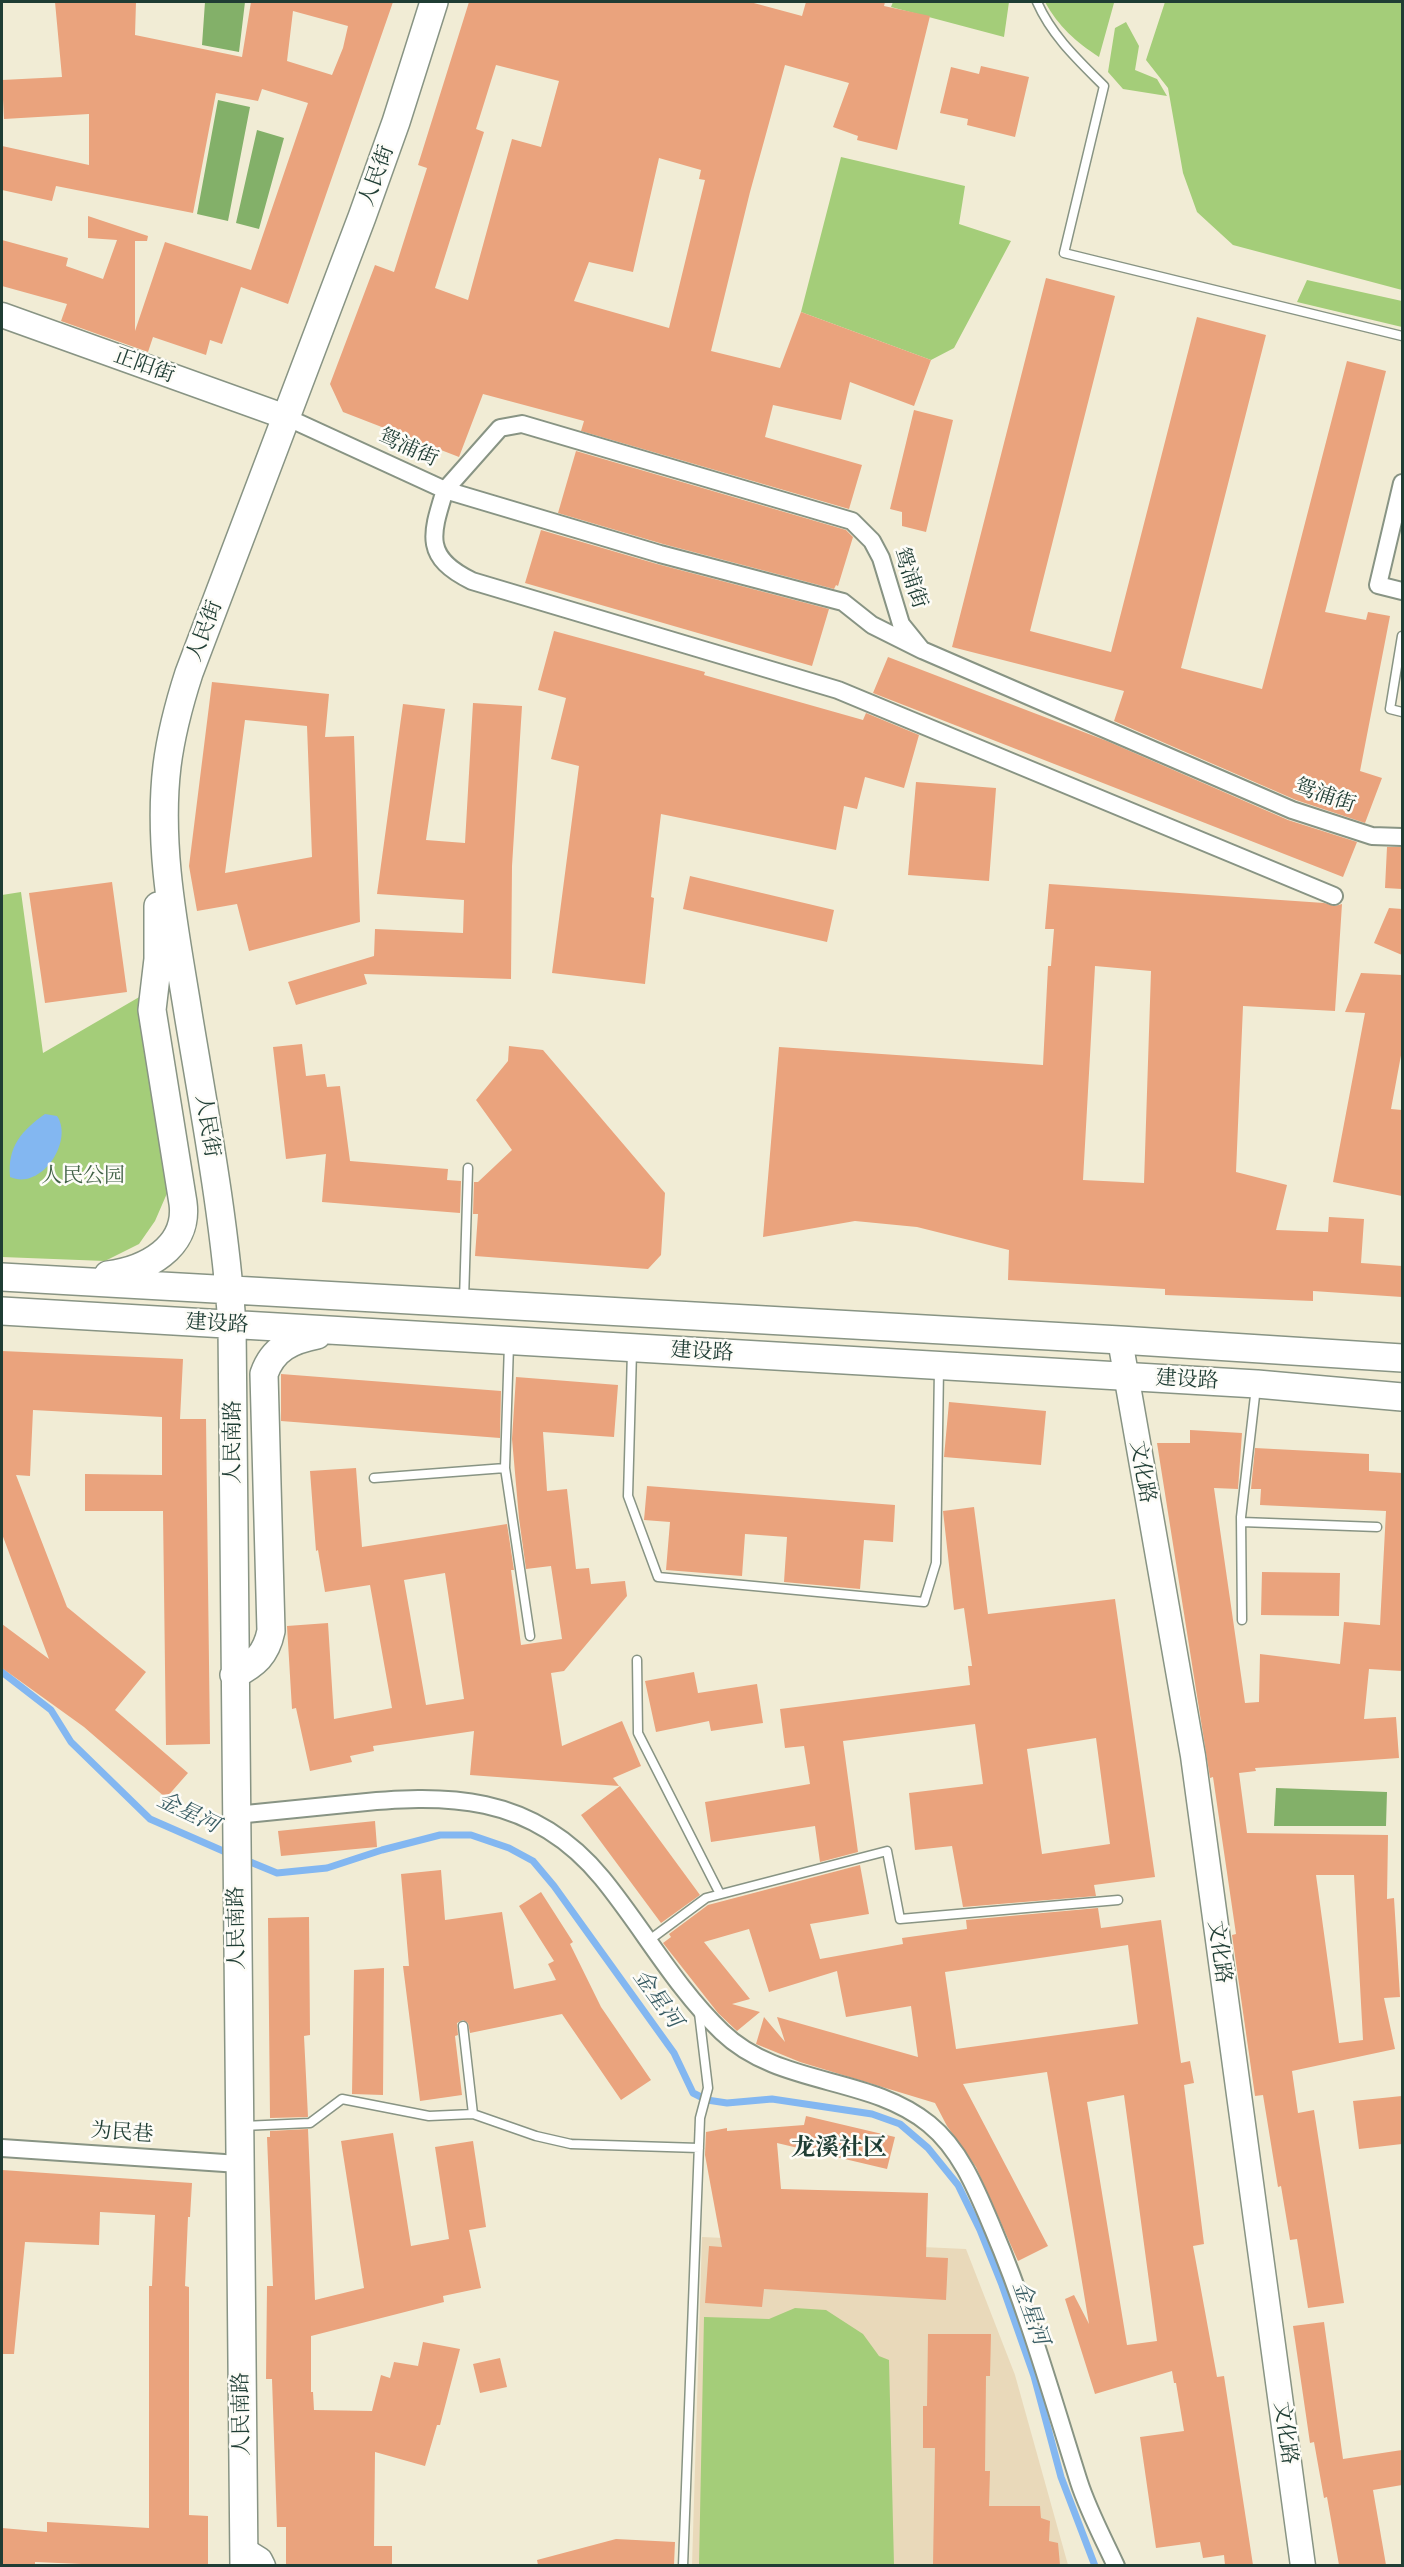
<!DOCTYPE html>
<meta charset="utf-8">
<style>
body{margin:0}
#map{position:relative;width:1404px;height:2567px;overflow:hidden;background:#f1ecd5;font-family:"EB Garamond",serif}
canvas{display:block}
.frame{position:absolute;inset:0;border:3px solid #1f3d34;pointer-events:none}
</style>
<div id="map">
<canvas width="1404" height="2567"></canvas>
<div class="frame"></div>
</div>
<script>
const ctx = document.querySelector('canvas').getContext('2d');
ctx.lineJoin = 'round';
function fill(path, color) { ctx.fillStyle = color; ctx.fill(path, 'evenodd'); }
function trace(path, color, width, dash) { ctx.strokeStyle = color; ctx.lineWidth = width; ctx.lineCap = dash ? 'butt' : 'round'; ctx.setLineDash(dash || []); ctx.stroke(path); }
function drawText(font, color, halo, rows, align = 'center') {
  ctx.font = font + ' "EB Garamond","Noto Serif SC",serif'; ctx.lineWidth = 5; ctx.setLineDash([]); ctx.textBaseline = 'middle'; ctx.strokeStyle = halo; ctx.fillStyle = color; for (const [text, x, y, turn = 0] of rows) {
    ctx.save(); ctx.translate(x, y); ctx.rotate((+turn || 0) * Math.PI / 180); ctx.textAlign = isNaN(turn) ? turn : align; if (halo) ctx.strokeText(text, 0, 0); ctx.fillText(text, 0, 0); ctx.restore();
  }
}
fill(new Path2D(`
 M702,2237L966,2249L1015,2375L1068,2565L692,2566Z`), '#e9d9ba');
fill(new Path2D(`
 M893,2H1009L1004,37L891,7Z
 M1045,2L1114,3L1099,57C1075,41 1059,27 1045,2Z
 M1165,2H1402V290L1233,245L1197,212L1183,173L1168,88L1146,60Z
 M1126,22L1139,46L1135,70L1157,79L1167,96L1123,89L1108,72L1115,28Z
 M841,157L965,186L959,224L1011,241L954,348L931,360L801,312Z
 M1307,280L1402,301V327L1297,302Z
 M21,892L43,1053L141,996L168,1191L155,1221L139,1244L105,1261L2,1257V895Z
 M795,2308L826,2310L863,2334L879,2356L889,2360L894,2565H699L704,2317L769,2319Z`), '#a4cd79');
fill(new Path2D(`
 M205,2H245L239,52L202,45Z
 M218,100L250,107L228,221L197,214Z
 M257,130L284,138L259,229L236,223Z
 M1276,1788L1387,1792L1386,1826H1274Z`), '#83b069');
fill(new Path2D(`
 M45,1114L57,1116C74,1141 41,1191 10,1177C7,1147 22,1130 45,1114Z`), '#83b7f1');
trace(new Path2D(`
 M2,1672L51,1710L71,1742L150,1819L230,1854
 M243,1859L277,1873L327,1868L382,1850L440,1835H471L509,1848L533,1861L554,1886L674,2053L693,2093L707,2100L727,2103L772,2099L872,2114L900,2124L928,2148L958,2185L980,2230L1002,2285L1034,2376L1061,2477L1095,2566`), '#83b7f1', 7);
fill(new Path2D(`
 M55,2H136L135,35L242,57L251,2H393L288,304L241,287L222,344L210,340L206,355L153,337L148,352L61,321L67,304L2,286V240L68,258L66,266L103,279L117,240L88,238V216L148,236L147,241H135V331L165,242L251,270L308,103L262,89L258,101L216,93L193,213L56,186L52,201L2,190V146L89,165V114L4,119L2,80L62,77ZM293,11L348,26L343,48L332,75L287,61Z
 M469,2H750L802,16L806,2H885L884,6L930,16L897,150L857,140L858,136L833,127L849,83L785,65L750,192L711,351L780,368L801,312L931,360L914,406L850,382L841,420L773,405L765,437L862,465L849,509L581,431L584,421L483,394L459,457L343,412L330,384L375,265L394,272L427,168L418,165ZM496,65L559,81L541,147L512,139L468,300L435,288L484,132L476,129ZM659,158L701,170L699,179L705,180L669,328L574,301L589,262L633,272Z
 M981,66L1029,77L1015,137L967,125L968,119L940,113L951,67L979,74Z
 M1046,278L1115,296L1030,631L1111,652L1197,317L1266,335L1181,668L1262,689L1347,361L1386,371L1325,612L1366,620L1368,612L1390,616L1360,771L1382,778L1365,823L1296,800L1114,721L1124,691L952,647Z
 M914,410L953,420L926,532L902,526V512L890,509Z
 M576,451L846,530L853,537L838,586L836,585L834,589L663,544L558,513Z
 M541,530L657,564L829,609L812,666L525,583Z
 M554,631L705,672L704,675L863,720L866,713L919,735L904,788L865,777L857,809L844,806L836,850L661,814L651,897L654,898L645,984L552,973L579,766L551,759L566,698L538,690Z
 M888,657L1107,741L1288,820L1357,842L1343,877L873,693Z
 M212,682L329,694L325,737L354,736L360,922L249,951L237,904L197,911L189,866ZM245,720L307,726L312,857L225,873Z
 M473,703L522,706L512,866L511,979L364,974L367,984L296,1005L288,982L374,956L375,929L463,933L464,900L377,894L403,704L445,709L426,840L465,843Z
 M916,782L996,788L989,881L908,875Z
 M1387,847H1402V889L1385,888Z
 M690,876L834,910L827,942L683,909Z
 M112,882L127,992L45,1003L29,893Z
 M1049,884L1324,903L1335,906L1342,904L1335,1011L1243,1006L1236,1172L1287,1185L1276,1230L1328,1232L1329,1217L1364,1219L1361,1263L1402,1266V1297L1313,1291V1301L1165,1295V1289L1008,1280L1009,1250L917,1227L855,1221L763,1237L779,1047L1043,1065L1048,966H1051L1054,929H1045ZM1095,966L1151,971L1144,1183L1083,1180Z
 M1389,908L1402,909V955L1374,943Z
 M1361,973L1402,975V1050L1391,1109L1402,1110V1196L1333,1182L1365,1013L1345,1012Z
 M302,1044L306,1076L325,1074L327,1087L340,1086L350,1161L448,1169L447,1180L461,1181L460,1213L322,1202L326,1154L286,1159L273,1047Z
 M509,1046L543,1050L665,1193L661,1255L648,1269L475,1256L478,1214H473L474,1182H478L512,1150L476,1100L508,1061Z
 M2,1351L183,1359L180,1419H206L210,1744L166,1745L163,1511H85V1474L162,1475V1417L33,1410L30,1476L16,1475L67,1607L146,1672L115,1710L188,1773L166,1798L84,1727L2,1668V1624L49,1659L2,1534Z
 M281,1374L501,1391L500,1438L281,1421Z
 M516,1377L618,1385L614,1437L543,1432L547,1491L567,1489L576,1569L589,1568L591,1584L625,1581L627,1596L564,1671L551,1673L562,1746L622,1721L641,1766L613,1778L619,1786L470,1775L474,1731L373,1746L374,1751L350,1756L352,1762L310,1771L296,1708L292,1709L287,1626L328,1623L334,1719L392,1708L370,1585L325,1592L318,1550L316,1551L310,1471L356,1468L362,1547L507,1524L514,1570H511L521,1645L562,1639L551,1566L526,1569L519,1518L512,1439ZM445,1573L464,1699L426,1705L404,1580Z
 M949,1402L1046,1411L1041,1465L944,1457Z
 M1190,1430L1242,1433L1238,1489L1214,1488L1245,1703L1259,1702L1260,1654L1340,1664L1344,1622L1380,1625L1386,1511L1260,1505L1261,1489H1251L1255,1448L1369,1454V1471L1402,1473V1671L1369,1669L1364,1719L1396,1717L1399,1758L1255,1768L1256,1771L1239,1773L1247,1833L1388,1835L1387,1899L1394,1898L1400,1997L1384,1998L1395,2049L1292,2071L1298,2113L1314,2110L1344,2303L1308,2308L1297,2239L1290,2240L1281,2186L1278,2187L1263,2095L1255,2096L1232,1935L1236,1934L1213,1777L1210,1778L1157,1443H1190ZM1316,1875H1354L1363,2040L1339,2043Z
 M647,1486L895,1505L893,1542L864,1540L860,1589L784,1582L787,1537L745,1534L742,1576L666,1570L670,1522L644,1520Z
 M974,1507L988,1614L1115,1599L1155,1877L1094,1885L1096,1896L963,1907L952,1846L915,1850L909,1793L983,1784L975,1724L843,1741L858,1852L820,1862L815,1826L711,1842L705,1802L810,1784L804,1746L785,1748L780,1709L970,1685L968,1666H972L964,1608L954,1610L943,1511ZM1096,1738L1110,1844L1042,1854L1027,1749Z
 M1262,1572L1340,1573L1339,1616L1261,1615Z
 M694,1672L698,1693L757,1684L763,1723L711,1731L709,1721L656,1732L645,1681Z
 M620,1786L700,1895L661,1923L581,1815Z
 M375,1821L377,1847L281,1856L278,1831Z
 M860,1865L869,1914L810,1924L820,1959L903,1944L902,1938L967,1929L966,1920L1098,1908L1101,1928L1161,1920L1181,2063L1190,2061L1194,2083L1184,2085L1204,2244L1193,2246L1217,2377L1224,2376L1253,2565H1225L1224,2555L1203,2558L1200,2542L1156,2548L1140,2437L1184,2431L1176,2383H1174L1172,2371L1095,2394L1065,2299L1074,2295L1089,2324L1047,2072L963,2084L1048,2246L1018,2261L976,2167L947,2126L935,2103L800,2062L756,2044L764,2017L785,2042L777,2017L918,2057L911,2006L846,2017L837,1971L769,1992L749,1929L704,1942L750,1999L732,2004L760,2012L737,2031L718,2013L663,1943L671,1937L669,1934L708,1905ZM1128,1945L1138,2024L956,2049L945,1972ZM1124,2095L1157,2341L1127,2345L1087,2102Z
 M441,1870L445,1920L502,1912L514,1989L556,1980L548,1964L554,1961L519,1906L541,1892L573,1942L570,1944L601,2007L651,2080L621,2100L562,2014L470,2033L468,2023L463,2020L457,2023L458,2035L455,2036L462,2095L420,2101L403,1966H409L401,1874Z
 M309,1917L310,2035L304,2036L308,2117L270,2118L268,1918Z
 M384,1968L383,2095L352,2094L354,1970Z
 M1402,2096V2144L1359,2149L1353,2101Z
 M806,2116L895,2137L887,2169L777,2143L781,2189L928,2193L926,2257L948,2258L946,2300L764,2289L762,2307L705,2303L709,2246L722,2247L705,2155L706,2132L727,2128V2131L804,2125Z
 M308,2129L315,2300L364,2288L341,2141L393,2133L411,2246L449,2239L435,2147L473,2141L486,2227L469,2230L481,2288L443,2296L444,2302L311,2336V2392H313L314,2410L372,2411L381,2375L390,2378L394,2362L418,2366L423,2342L460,2349L440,2425H437L425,2466L375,2452L374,2546H392V2565H286V2527H277L272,2379H266L267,2286H273L267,2137H270V2131Z
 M2,2170L192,2183L190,2217H188L185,2286L189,2287V2515L208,2516V2565H105L35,2562V2565H2V2528L47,2532V2522L149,2528V2286H152L155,2215L100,2212L99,2245L25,2242L14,2354H2Z
 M1324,2322L1343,2459L1402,2450V2485L1373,2490L1386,2565H1339L1327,2497L1324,2498L1314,2442L1310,2443L1293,2326Z
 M928,2334H991L990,2376H986L985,2471H990L989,2506H1040L1041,2518L1050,2521L1049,2541L1058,2543L1060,2565H933L935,2448H923V2406H927Z
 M500,2358L507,2387L480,2393L473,2364Z
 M616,2539L675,2542L674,2565H538L537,2560Z`), '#eaa37d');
const lane = new Path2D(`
 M1037,2C1052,36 1078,60 1104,86L1064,253L1402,336
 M1402,636L1390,709L1402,712
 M464,1300L468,1168
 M632,1351L628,1496L658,1577L924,1602L936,1563L939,1368
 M505,1468L530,1636
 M374,1478L505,1468L509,1344
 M1242,1522L1377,1527
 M1242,1620L1241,1517L1256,1387
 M637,1660L638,1733L720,1894
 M648,1941L706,1898L887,1851L900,1919L1118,1900
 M463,2026L473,2114
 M243,2126L310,2123L342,2099L429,2116L473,2114L536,2136L571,2144L699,2148
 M683,2566L700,2118L708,2088L699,2013`);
const street = new Path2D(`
 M286,417L445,490L500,428L522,424L852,521L872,541L881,558L901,624L922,650L1292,810L1372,836L1402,837
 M1402,483L1378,585L1402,591
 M922,650L872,625L843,602L660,554L445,490C431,535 423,557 472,581L838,690L1334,896
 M236,1815C273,1811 309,1808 346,1804C446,1793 532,1793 602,1878C643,1928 675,1987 722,2032C779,2087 869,2075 929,2124C961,2150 977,2191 993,2229C1028,2311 1052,2397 1079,2482C1088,2510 1103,2538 1116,2566
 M2,2148L239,2164`);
const secondary = new Path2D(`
 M2,315L286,417
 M1120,1340L1193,1756L1303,2566
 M244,2550L260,2560L263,2566`);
const primary = new Path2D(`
 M108,1275C145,1270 189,1248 183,1203L152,1010L158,959V906
 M2,1277L1120,1340L1402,1358
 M2,1311L1257,1384L1402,1397
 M234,1675C255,1664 266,1655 271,1631L264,1374C273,1348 292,1340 317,1335
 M244,2566L232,1325C225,1222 206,1121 189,1019C176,936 157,850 167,766C171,734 179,704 189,673L362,217L396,122L434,2`);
trace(lane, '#889484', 11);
trace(street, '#889484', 20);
trace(secondary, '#889484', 27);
trace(primary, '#889484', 30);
trace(lane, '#fff', 8);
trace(street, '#fff', 16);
trace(secondary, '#fff', 24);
trace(primary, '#fff', 27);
drawText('21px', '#1f3d34', '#fdfcf7', [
 ["人民街",377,176,-70],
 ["正阳街",144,366,20],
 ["鸳浦街",408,448,24],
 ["鸳浦街",910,578,71],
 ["人民街",205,631,-69],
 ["鸳浦街",1325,796,19],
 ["人民街",207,1126,81],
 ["建设路",217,1324,3],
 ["建设路",702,1352,3],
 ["建设路",1187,1380,3],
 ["人民南路",233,1442,-90],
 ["文化路",1142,1472,80],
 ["人民南路",237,1928,-91],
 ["文化路",1219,1952,82],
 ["为民巷",122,2133,4],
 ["人民南路",242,2414,-91],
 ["文化路",1285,2433,82]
]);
drawText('21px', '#406145', '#fdfcf7', [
 ["人民公园",83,1176]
]);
drawText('italic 22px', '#385c63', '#fdfcf7', [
 ["金星河",188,1813,26],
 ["金星河",657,1999,54],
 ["金星河",1030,2313,70]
]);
drawText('bold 24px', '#1f3d34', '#fdfcf7', [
 ["龙溪社区",839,2148]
]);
</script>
